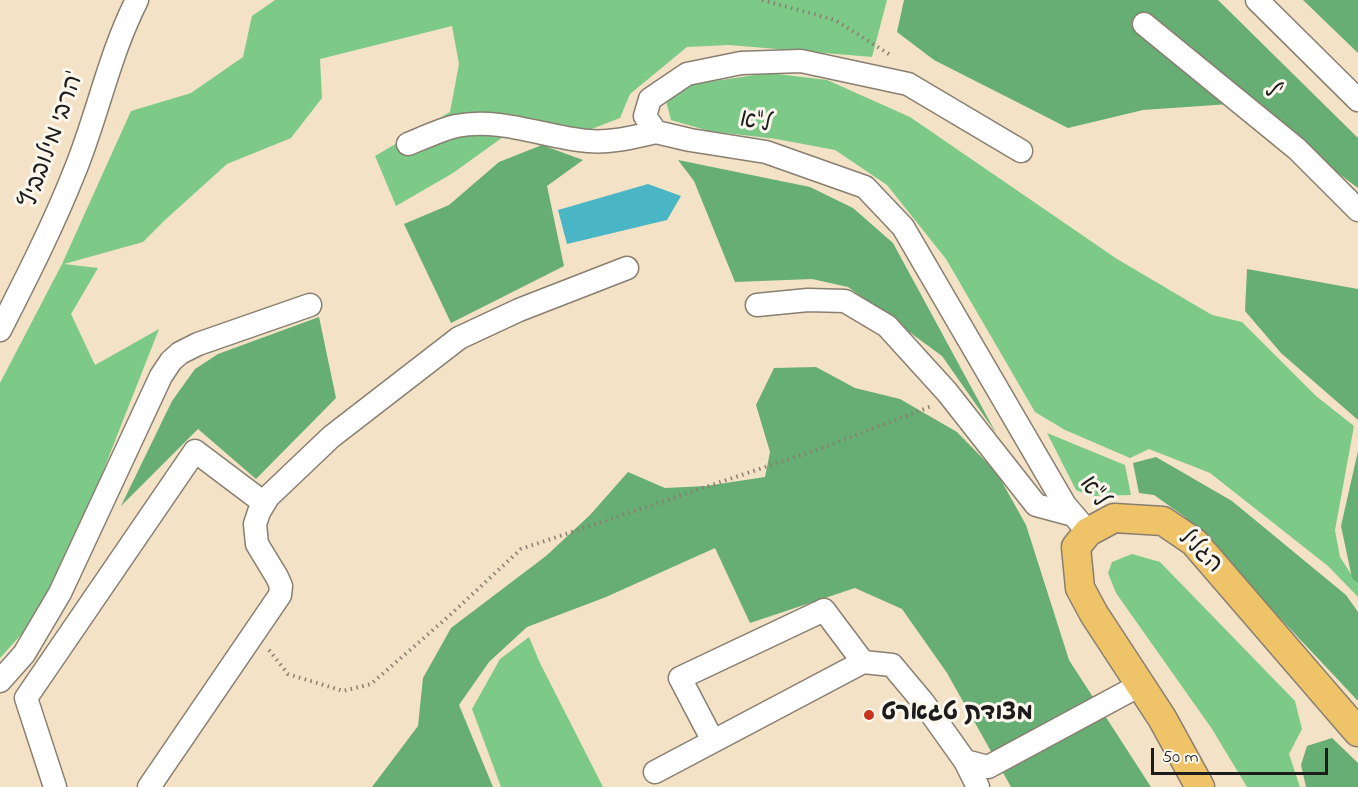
<!DOCTYPE html>
<meta charset="utf-8">
<style>
body{margin:0}
#map{position:relative;width:1358px;height:787px;overflow:hidden;background:#f3e2c6;font-family:"Indie Flower",sans-serif}
canvas{display:block}
.scale{position:absolute;left:1151px;top:748px;width:177px;height:27px;box-sizing:border-box;border:3px solid #1c1c1c;border-top:0;padding-left:8px;font-size:18px;line-height:21px;white-space:nowrap;color:#1c1c1c;-webkit-text-stroke:4px #fbf7ec;paint-order:stroke}
</style>
<div id="map">
<canvas width="1358" height="787"></canvas>
<div class="scale">50 m</div>
</div>
<script>
const ctx = document.querySelector('canvas').getContext('2d');
ctx.lineJoin = 'round';
function fill(path, color) { ctx.fillStyle = color; ctx.fill(path, 'evenodd'); }
function trace(path, color, width, dash) { ctx.strokeStyle = color; ctx.lineWidth = width; ctx.lineCap = dash ? 'butt' : 'round'; ctx.setLineDash(dash || []); ctx.stroke(path); }
function drawText(font, color, halo, rows, align = 'center') {
  ctx.font = font + ' "Indie Flower","Playpen Sans Hebrew",sans-serif'; ctx.lineWidth = 6; ctx.setLineDash([]); ctx.textBaseline = 'middle'; ctx.strokeStyle = halo; ctx.fillStyle = color; for (const [text, x, y, turn = 0] of rows) {
    ctx.save(); ctx.translate(x, y); ctx.rotate((+turn || 0) * Math.PI / 180); ctx.textAlign = isNaN(turn) ? turn : align; if (halo) ctx.strokeText(text, 0, 0); ctx.fillText(text, 0, 0); ctx.restore();
  }
}
fill(new Path2D(`
 M275,0H887L872,57L729,45L687,47L630,94L620,118L584,132H510L453,173L396,206L375,156L450,112L459,64L452,26L320,59L322,98L291,138L227,164L165,220L143,242L64,264L98,268L71,314L95,365L159,329L78,535L37,617L0,658V383L62,264L131,111L191,93L243,57L252,16Z
 M769,73L827,80L910,117L1117,259L1212,315L1242,322L1316,396L1354,426L1335,530L1340,557L1358,585V597L1328,566L1210,473L1149,449L1130,458L1065,430L1035,412L946,259L887,185L835,150L776,139L709,131L671,120L666,101L694,84Z
 M1047,433L1125,465L1131,495L1090,496L1076,490Z
 M1132,554L1160,562L1295,701L1302,729L1289,754L1300,787H1247L1212,729L1116,593L1108,573L1112,562Z
 M529,637L540,663L603,787H501L472,709L500,659Z`), '#7dca88');
fill(new Path2D(`
 M904,0H1218L1358,138V188L1244,103L1143,110L1068,128L934,60L897,32Z
 M1303,0H1358V53Z
 M542,145L583,160L547,186L564,266L451,323L404,224L449,205L499,162Z
 M678,160L810,187L853,208L893,243L996,433L942,356L848,287L812,279L735,282L694,181Z
 M1247,269L1358,289V420L1281,353L1245,311Z
 M319,317L336,398L256,479L198,429L121,506L172,401L195,369L218,354Z
 M816,367L855,388L900,399L957,432L997,473L1026,525L1069,660L1151,787H1011L947,673L902,609L855,588L750,623L715,548L606,597L527,627L489,662L459,705L493,787H372L418,726L423,678L451,628L546,556L590,515L628,472L665,488L706,486L765,477L770,452L756,405L774,368Z
 M1358,451V584L1352,578L1341,526Z
 M1156,457L1232,501L1346,595L1358,612V701L1185,517L1154,495L1139,493L1133,463Z
 M1332,738L1358,763V787H1306L1301,765L1307,746Z`), '#66ae74');
fill(new Path2D(`
 M648,184L681,196L667,220L567,244L558,210Z`), '#49b5c5');
const minor = new Path2D(`
 M1257,0L1358,100
 M1144,24L1297,149L1358,210
 M408,144C423,138 440,130 456,126C500,117 544,137 588,141C612,143 633,137 656,132
 M1021,151L908,84L801,61L741,63L687,74L650,99L645,116L656,132L690,140L766,152L865,187L903,227L1065,505L1088,532
 M757,305L808,300L845,301L887,326L947,392L1036,505L1073,515
 M0,330C27,277 54,224 76,168C98,113 110,53 137,0
 M0,681L24,654L60,593L161,376L171,361L180,353L198,344L310,305
 M713,741L680,678L824,610L863,662
 M965,761L978,787
 M655,772L863,662L892,665L923,702L965,761L988,767L1140,685
 M55,787L26,698L195,451L264,503
 M149,787L280,595L281,586L277,577L257,544L255,524L259,512L268,497L331,437L459,338L519,310L627,268`);
const major = new Path2D(`
 M1200,787L1162,718L1094,614L1080,588L1076,547L1088,532L1114,518L1163,521L1194,542L1358,732`);
trace(minor, '#887f71', 25);
trace(major, '#887f71', 31);
trace(new Path2D(`
 M762,0L835,20L892,56
 M269,650L288,674L343,691L371,684L449,616L521,549L822,448L932,406`), '#887f71', 4, [1.5, 4.5]);
trace(minor, '#fff', 22);
trace(major, '#efc469', 28);
for (const [x, y, r, color] of [
 [869,715,6,"#c8321e"]
]) { const dot = new Path2D(); dot.arc(x, y, r, 0, 2 * Math.PI); ctx.fillStyle = color; ctx.fill(dot); trace(dot, '#fbf7ec', 2); }
drawText('24px', '#1c1c1c', '#fbf7ec', [
 ["ל'",1271,93,39],
 ["ל\"א",755,124,11],
 ["הרבי מילובביץ'",54,141,-70],
 ["ל\"א",1092,493,54],
 ["הגליל",1199,553,44]
]);
drawText('bold 24px', '#1c1c1c', '#fbf7ec', [
 ["מצודת טגארט",881,715]
], 'left');
</script>
